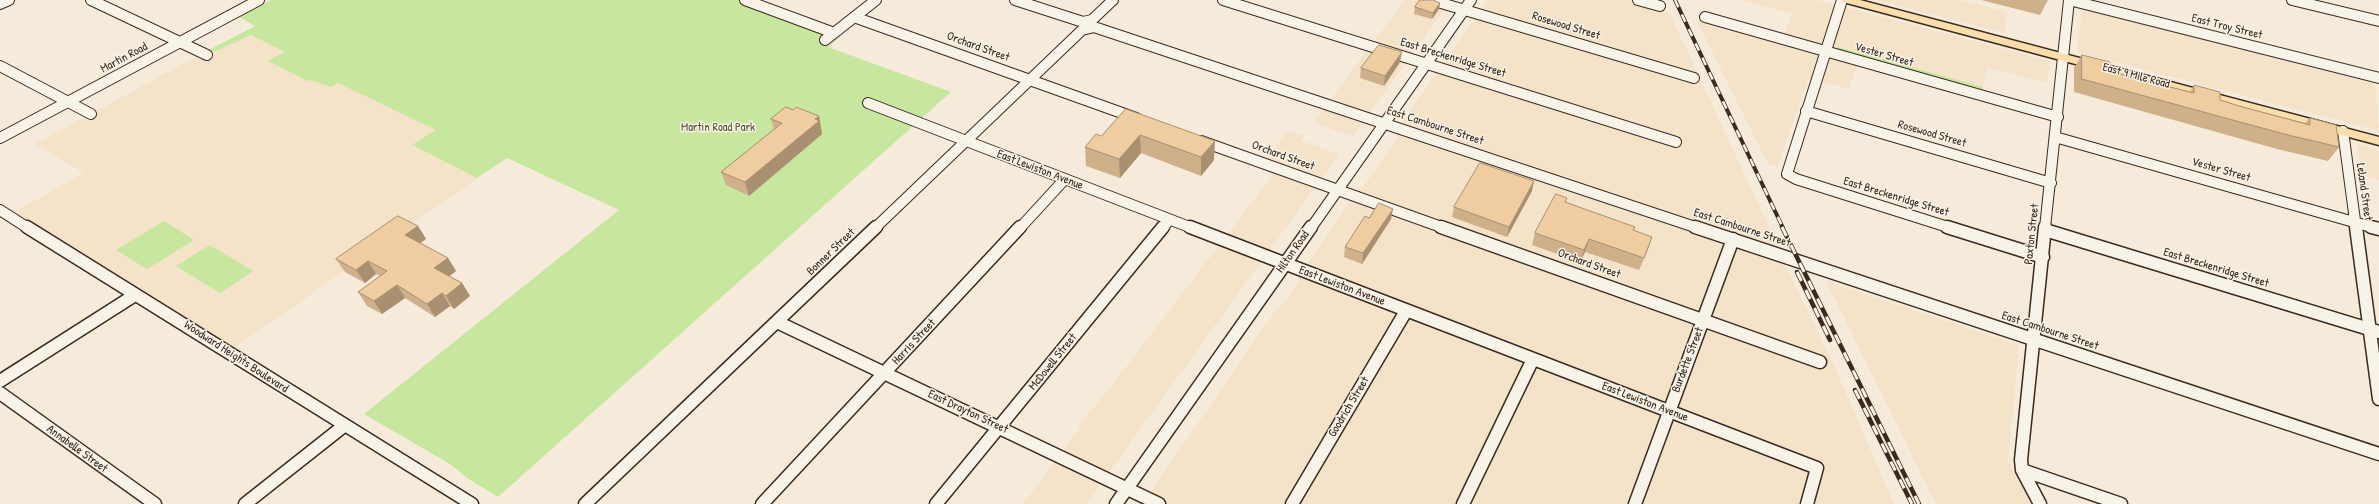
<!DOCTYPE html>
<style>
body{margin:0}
canvas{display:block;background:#f6ebda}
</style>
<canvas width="2379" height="504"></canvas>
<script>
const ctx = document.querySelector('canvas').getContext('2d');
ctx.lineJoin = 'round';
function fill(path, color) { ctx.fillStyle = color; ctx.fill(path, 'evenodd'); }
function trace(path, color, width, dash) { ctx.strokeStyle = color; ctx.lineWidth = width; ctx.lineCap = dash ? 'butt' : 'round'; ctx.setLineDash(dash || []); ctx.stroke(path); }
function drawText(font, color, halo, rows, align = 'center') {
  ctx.font = font + ' "Patrick Hand",sans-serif'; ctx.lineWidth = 3; ctx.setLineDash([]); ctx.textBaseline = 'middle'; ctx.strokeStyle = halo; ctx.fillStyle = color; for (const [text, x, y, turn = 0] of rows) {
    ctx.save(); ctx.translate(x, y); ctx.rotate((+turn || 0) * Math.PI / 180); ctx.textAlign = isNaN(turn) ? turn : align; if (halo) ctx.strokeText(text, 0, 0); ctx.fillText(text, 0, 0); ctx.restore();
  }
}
fill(new Path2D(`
 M1405,0H1451L1353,136L1313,123Z
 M1488,0H1627L1669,12L1775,240L1782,260L1833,363L1894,504H1142L1276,310L1284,303L1301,278L1306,266L1350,201L1361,190L1399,135L1402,122Z
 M1740,0H1817L2050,61L2047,83L1987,68L1983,87L1838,47L1837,51L1784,36L1792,14Z
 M1876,0H1959L2007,12L2004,33Z
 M2082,8L2375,84L2379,131L2077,52Z
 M1696,19L1857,65L1849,89L1809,78L1777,167L1768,164Z
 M250,35L285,52L268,61L331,87L338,83L436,130L413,146L477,178L231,350L13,213L84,173L35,144L209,50L214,52Z
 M1288,131L1304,136L1301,141L1339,154L1086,504H1023L1081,427L1079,425L1110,388L1275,172L1260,167Z
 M2357,144L2379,150V180L2362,175Z
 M1826,281L2019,345L2008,460L2032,504H1936Z`), '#f4e2c9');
fill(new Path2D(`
 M271,0H745L841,36L828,47L951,92L498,497L467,478L450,464L364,414L619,210L507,158L477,178L412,145L436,130L338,83L331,87L311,80L308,81L268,61L285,52L251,35L214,52L209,50L255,26L239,17Z
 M1838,47L1983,87V90L1837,50Z
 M164,221L194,240L147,269L116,250Z
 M210,245L253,271L220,293L176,266Z`), '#c7e69e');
const minorFar1 = new Path2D(`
 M91,0L207,55
 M745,0L834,33
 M1015,0L1083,22L1092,20L1113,0
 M1223,0L1676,142
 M1431,0L1694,78
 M1638,0L1660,6
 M1842,0L1787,174L1796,179L1951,228
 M2069,0L2379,78
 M2292,0L2379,21
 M0,4L9,0
 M854,17L1136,118
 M1705,17L2058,117
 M825,40L876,0
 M0,66L91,114
 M868,103L1192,228
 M1806,111L2051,183
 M2343,131L2356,228
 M2055,137L2375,228
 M0,138L259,0
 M1201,141L1444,228
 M0,210L28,228
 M875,228L1082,30L1094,27L1698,228
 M1020,228L1065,179
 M1163,228L1169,220
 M1311,228L1471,0
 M2045,228L2069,0`);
const minor = new Path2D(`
 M27,227L472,504
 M1190,227L1817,468L1807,504
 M1441,227L1820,362
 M1695,227L2379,454
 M1947,227L2043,257
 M2356,227L2379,399
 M2371,227L2379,229
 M2045,230L2379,332
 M777,322L1159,504
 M0,381L135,295
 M0,393L155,504
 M2022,470L2121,504
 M245,504L345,425
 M585,504L876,227
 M762,504L1020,227
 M936,504L1163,227
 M1116,504L1311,227
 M1292,504L1406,311
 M1463,504L1533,359
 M1635,504L1733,239
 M2040,504L2022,470L2021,460L2045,227`);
const major = new Path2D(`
 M1841,0H1860L2379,137V145L1843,2Z`);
trace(minorFar1, '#3b2a1e', 12);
trace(minor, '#3b2a1e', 15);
trace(major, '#3b2a1e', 3);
trace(minorFar1, '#f7f3e8', 10);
trace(minor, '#f7f3e8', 12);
fill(major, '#f8deab');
const railFar1 = new Path2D(`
 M1675,0L1783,228`);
const rail = new Path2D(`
 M1782,227L1919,504
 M1797,272L1830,340
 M1855,390L1912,504`);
trace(railFar1, '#3b2a1e', 4);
trace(rail, '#3b2a1e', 4.5);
trace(railFar1, '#f7f3e8', 2.5, [8]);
trace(rail, '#f7f3e8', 3, [10]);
fill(new Path2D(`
 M1981,0H2048L2040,15Z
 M1440,3L1439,9L1432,19L1414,14L1415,7Z
 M2082,55L2109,70L2130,77L2190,92L2194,85L2220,100L2239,106L2305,123L2310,118L2339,147L2328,161L2277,149L2074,92V68Z
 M1400,62L1384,86L1360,78L1361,68Z
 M1126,109L1214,160L1201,176L1141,153L1120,178L1086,166L1085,147L1101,136Z
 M819,116L822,134L749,196L726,185L721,172L774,129L771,119Z
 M1532,191L1507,237L1452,217L1454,207Z
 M1566,203L1635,227L1634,230L1648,249L1639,270L1585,252L1580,262L1532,245L1535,233Z
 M1369,218L1391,219L1362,264L1344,257L1345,247Z
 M418,226L426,239L420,243L448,258L456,271L449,276L462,283L470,296L454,309L450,306L435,317L405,298L382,314L367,306L358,292L380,276L376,274L365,283L345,272L336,259Z`), '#ceb08a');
fill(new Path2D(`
 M1440,3L1439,9L1432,19L1433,13Z
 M1402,52L1400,62L1384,86L1385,76Z
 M819,116L822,134L749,196L745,182Z
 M1140,135L1141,153L1120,178L1119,159Z
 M1215,141L1214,160L1201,176V157Z
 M1534,181L1532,191L1507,237L1509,227Z
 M1393,209L1391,219L1362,264L1363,253Z
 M418,226L426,239L413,248L405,235Z
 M1652,237L1648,249L1639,270L1644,258Z
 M1589,239L1585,252L1580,262L1584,250Z
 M448,258L456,271L442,282L434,268Z
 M368,261L376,274L365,283L356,270Z
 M462,283L470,296L454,309L446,296Z
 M397,285L405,298L382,314L374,301Z
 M442,293L450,306L435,317L427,304Z`), '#a89071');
const building = new Path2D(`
 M1420,0H1433L1440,3L1433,13L1415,7Z
 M1379,45L1402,52L1385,76L1361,68Z
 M2082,55L2110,62L2109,70L2130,77L2194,93V85L2220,92V100L2239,106L2310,125V118L2336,125L2339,147L2288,135L2082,79Z
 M786,107L793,110L796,107L819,116L815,119L819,121L745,182L721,172L782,123L771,119Z
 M1126,109L1215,141L1201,157L1140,135L1119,159L1085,147L1096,134L1101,136Z
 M1480,163L1534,181L1509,227L1454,207Z
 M1556,194L1567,198L1565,202L1635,227L1633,230L1652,237L1644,258L1589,239L1584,250L1535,233Z
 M1379,203L1393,209L1363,253L1345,247L1365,216L1369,218Z
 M398,216L418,226L405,235L448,258L434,268L462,283L446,296L442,293L427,304L397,285L374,301L358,292L387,271L368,261L356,270L336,259Z`);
fill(building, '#f0cda1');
trace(building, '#a89071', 1);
drawText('12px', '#3b2a1e', '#f7f3e8', [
 ["Rosewood Street",1566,26,17],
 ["East Troy Street",2227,27,14],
 ["Orchard Street",978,47,20],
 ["Vester Street",1884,55,16],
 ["Martin Road",124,58,-28],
 ["East Breckenridge Street",1453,58,17],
 ["East 9 Mile Road",2136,76,15],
 ["East Cambourne Street",1435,126,18],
 ["Rosewood Street",1932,134,16],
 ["Orchard Street",1283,156,20],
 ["East Lewiston Avenue",1040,170,21],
 ["Vester Street",2221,170,16],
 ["Leland Street",2364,192,82],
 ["East Breckenridge Street",1896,197,17],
 ["East Cambourne Street",1742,228,18],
 ["Paxton Street",2032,234,-84],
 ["Bonner Street",831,252,-44],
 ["Hilton Road",1293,252,-55],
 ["Orchard Street",1589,264,20],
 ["East Breckenridge Street",2216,268,17],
 ["East Lewiston Avenue",1342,286,21],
 ["East Cambourne Street",2050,331,18],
 ["Harris Street",914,342,-47],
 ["Woodward Heights Boulevard",236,357,33],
 ["Burdette Street",1688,360,-69],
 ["McDowell Street",1053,362,-51],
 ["East Lewiston Avenue",1645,402,21],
 ["Goodrich Street",1349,407,-59],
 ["East Drayton Street",968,412,25],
 ["Annabelle Street",77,449,36]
]);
drawText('12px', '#575038', '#f7f3e8', [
 ["Martin Road Park",718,128]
]);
</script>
